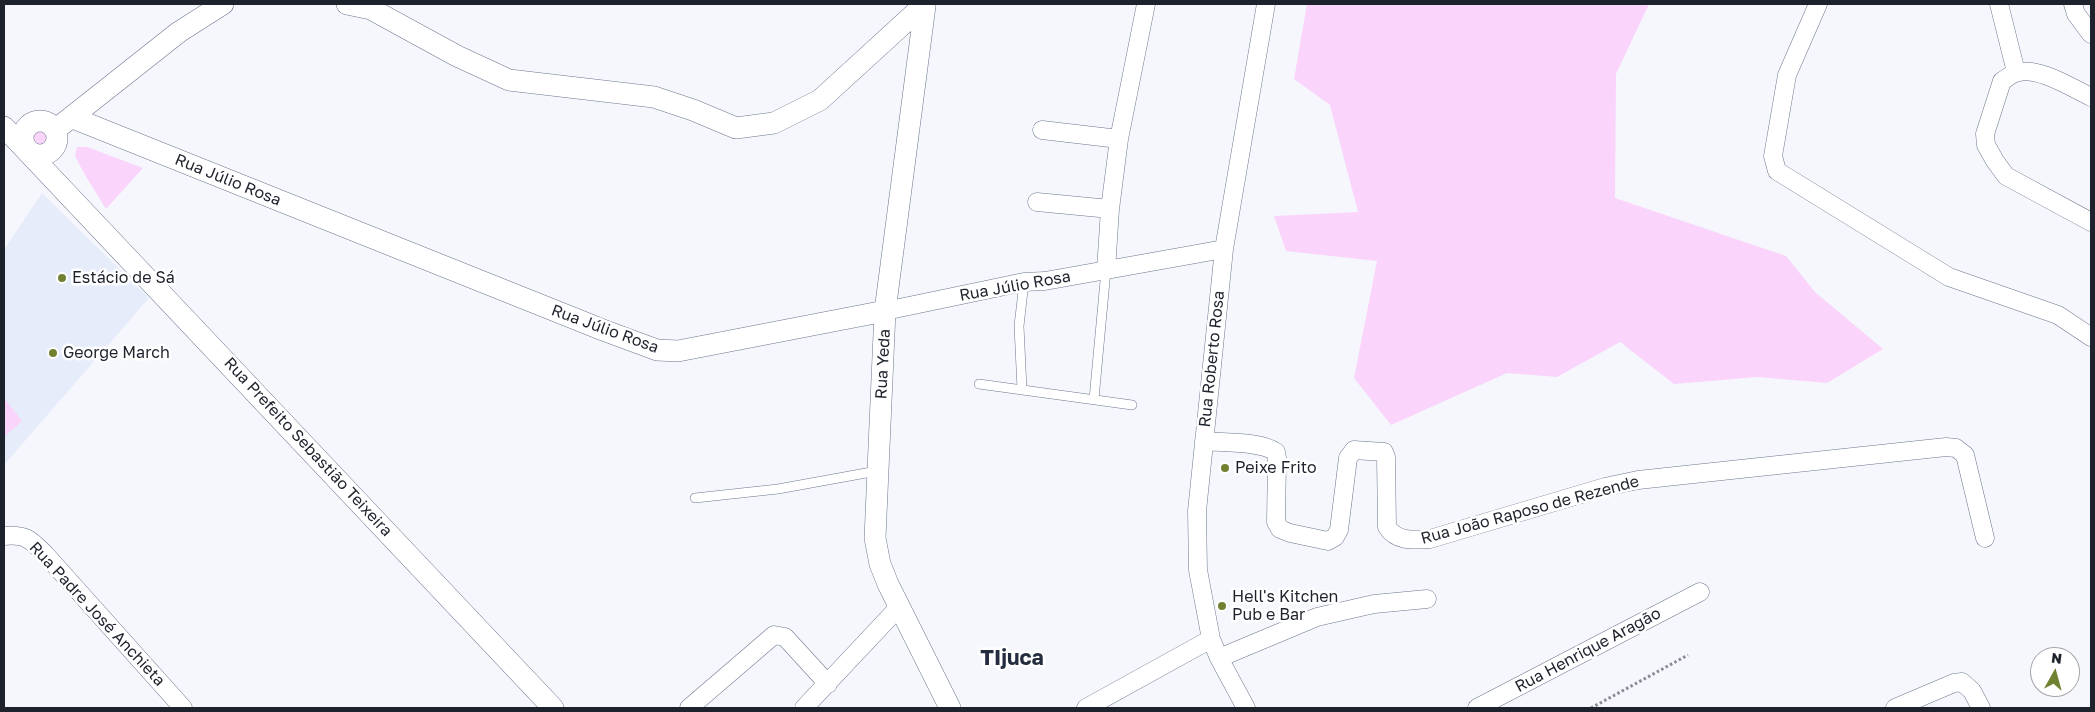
<!DOCTYPE html>
<meta charset="utf-8">
<style>
body{margin:0}
#map{position:relative;width:2095px;height:712px;overflow:hidden;background:#f5f7fd;font-family:"Golos Text",sans-serif}
canvas{display:block}
.frame{position:absolute;inset:0;border:5px solid #1e222c;pointer-events:none}
.north{position:absolute;left:2030px;top:647px;width:50px;height:50px;box-sizing:border-box;background:#fff;border:1px solid #a5a7ab;border-radius:50%;rotate:7deg;font-size:14px;font-weight:700;line-height:20px;text-align:center;color:#1e222c}
.north::after{content:'';display:block;margin:auto;width:18px;height:22px;background:#708232;clip-path:polygon(50% 0,100% 100%,50% 72%,0 100%)}
</style>
<div id="map">
<canvas width="2095" height="712"></canvas>
<div class="frame"></div>
<div class="north">N</div>
</div>
<script>
const ctx = document.querySelector('canvas').getContext('2d');
ctx.lineJoin = 'round';
function fill(path, color) { ctx.fillStyle = color; ctx.fill(path, 'evenodd'); }
function trace(path, color, width, dash) { ctx.strokeStyle = color; ctx.lineWidth = width; ctx.lineCap = dash ? 'butt' : 'round'; ctx.setLineDash(dash || []); ctx.stroke(path); }
function drawText(font, color, halo, rows, align = 'center') {
  ctx.font = font + ' "Golos Text",sans-serif'; ctx.lineWidth = 5; ctx.setLineDash([]); ctx.textBaseline = 'middle'; ctx.strokeStyle = halo; ctx.fillStyle = color; for (const [text, x, y, turn = 0] of rows) {
    ctx.save(); ctx.translate(x, y); ctx.rotate((+turn || 0) * Math.PI / 180); ctx.textAlign = isNaN(turn) ? turn : align; if (halo) ctx.strokeText(text, 0, 0); ctx.fillText(text, 0, 0); ctx.restore();
  }
}
fill(new Path2D(`
 M42,193L149,298L4,465V250Z`), '#e6ecfa');
fill(new Path2D(`
 M1307,4H1649L1616,74L1615,198L1786,256L1815,292L1883,349L1827,383L1758,377L1674,384L1620,342L1557,377L1507,373L1391,425L1354,378L1377,261L1286,251L1274,216L1358,212L1330,105L1294,79Z
 M30 138a9 9 0 1 1 18 0a9 9 0 1 1-18 0Z
 M77,147H87L143,168L106,209L85,175L75,156Z
 M4,398L22,421L4,437Z`), '#fbd4fb');
const service = new Path2D(`
 M979,384L1132,405
 M1022,389L1019,326L1024,282
 M1094,399L1106,270
 M695,498L778,489L877,471`);
const minor = new Path2D(`
 M1818,4L1787,75L1773,156L1777,171L1949,277L2058,315L2091,337
 M1999,4L2016,72
 M2073,4L2076,14L2091,34
 M2091,97C2072,88 2036,65 2016,73C2011,74 2006,79 2002,81L1985,134L1986,145L1995,161L2006,176L2091,222
 M1042,130L1119,139
 M1037,202L1110,209
 M1106,270L1110,209L1119,139L1146,4
 M885,311L1024,282L1045,281L1224,249
 M1204,441C1224,443 1260,441 1276,452L1277,458L1276,522L1280,529L1290,533L1328,541L1335,537L1339,530L1348,458L1354,450L1384,452L1386,457L1387,527C1397,542 1413,540 1430,539L1605,487L1638,480L1946,447L1956,448L1965,455L1985,538
 M4,536C26,534 30,539 45,554L183,708
 M1219,658L1317,617L1374,604L1427,599
 M689,708L774,635L785,637L828,684
 M804,708L899,607
 M1086,708L1211,639
 M1246,708L1219,658L1211,639L1198,570L1197,511L1224,249L1266,4
 M1477,708L1700,592
 M1895,708L1954,683L1962,682L1972,691L1981,708`);
const tertiary = new Path2D(`
 M347,4L371,9L457,56L509,80L654,97L693,110L736,128L774,123L820,100L925,4
 M925,6L885,311L875,538L880,564L888,584L950,708
 M73,118L603,330L657,350L678,351L885,311
 M23 138a17 17 0 1 1 34 0a17 17 0 1 1-34 0Z
 M4,127L553,708
 M55,130L179,32L223,4`);
trace(service, '#6c768d', 10);
trace(minor, '#6c768d', 19);
trace(tertiary, '#6c768d', 22);
trace(new Path2D(`
 M1591,708L1688,655`), '#888b93', 3, [2.5, 2.5]);
trace(service, '#fff', 9);
trace(minor, '#fff', 18);
trace(tertiary, '#fff', 21);
for (const [x, y, r, color] of [
 [62,278,5,"#708232"],
 [53,353,5,"#708232"],
 [1225,468,5,"#708232"],
 [1222,606,5,"#708232"]
]) { const dot = new Path2D(); dot.arc(x, y, r, 0, 2 * Math.PI); ctx.fillStyle = color; ctx.fill(dot); trace(dot, '#fff', 2); }
drawText('16px', '#1e222c', '#fff', [
 ["Rua Júlio Rosa",228,180,22],
 ["Rua Júlio Rosa",1015,286,-10],
 ["Rua Júlio Rosa",605,329,20],
 ["Rua Roberto Rosa",1212,359,-84],
 ["Rua Yeda",883,364,-87],
 ["Rua Prefeito Sebastião Teixeira",308,447,47],
 ["Rua João Raposo de Rezende",1530,510,-15],
 ["Rua Padre José Anchieta",97,614,47],
 ["Rua Henrique Aragão",1588,650,-28]
]);
drawText('16px', '#1e222c', '#fff', [
 ["Estácio de Sá",72,278],
 ["George March",63,353],
 ["Peixe Frito",1235,468],
 ["Hell's Kitchen",1232,597],
 ["Pub e Bar",1232,615]
], 'left');
drawText('bold 21px', '#242c40', '#fff', [
 ["TIjuca",1012,658]
]);
</script>
